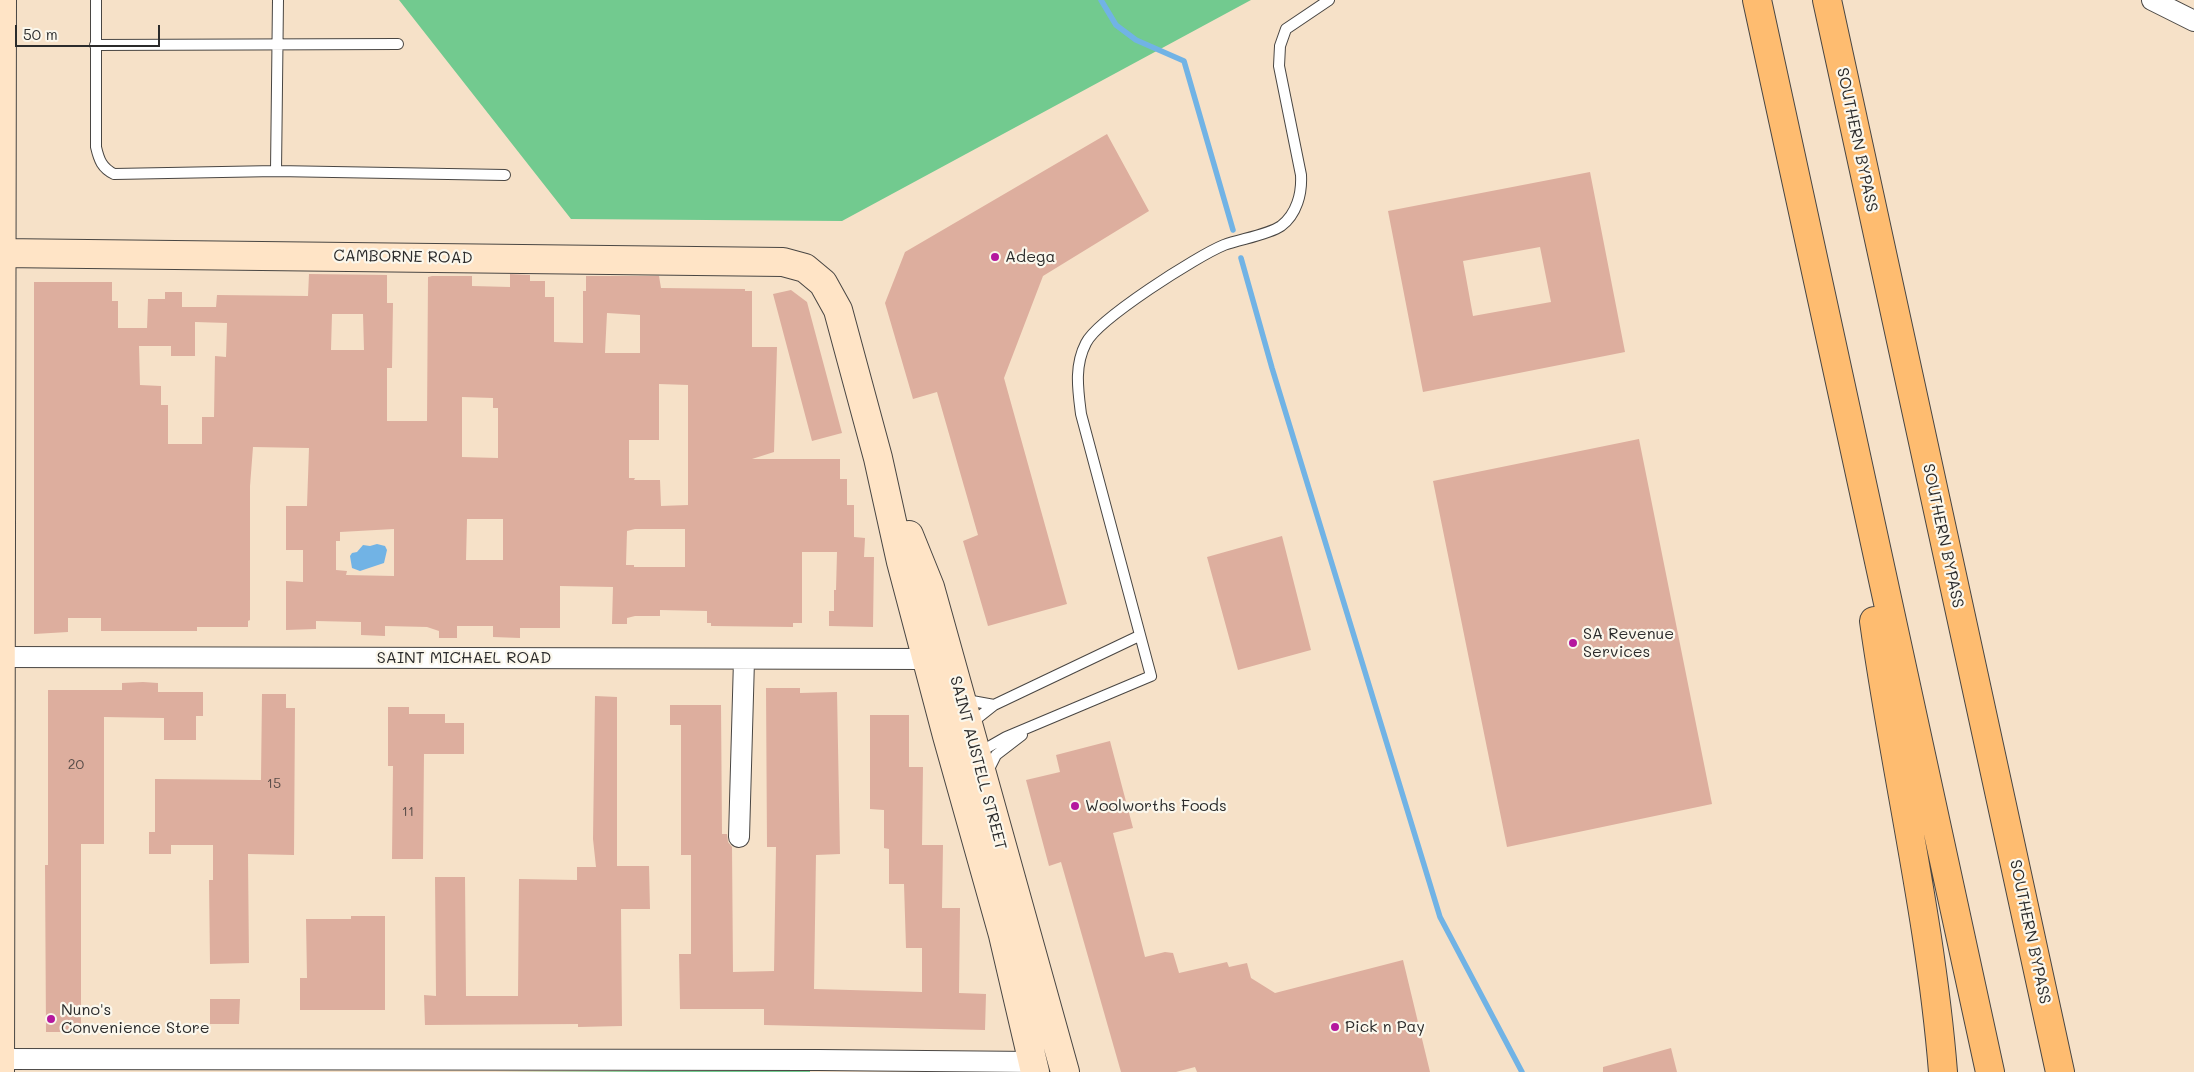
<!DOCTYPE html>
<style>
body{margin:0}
#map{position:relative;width:2194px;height:1072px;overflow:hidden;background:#f6e1c8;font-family:Mali,sans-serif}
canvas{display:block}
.scale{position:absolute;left:15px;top:25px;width:145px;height:22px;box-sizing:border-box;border:2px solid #2b2b2b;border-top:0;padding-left:6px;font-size:15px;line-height:18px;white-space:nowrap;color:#2b2b2b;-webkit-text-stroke:4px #fbf7ec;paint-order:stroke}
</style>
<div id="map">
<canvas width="2194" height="1072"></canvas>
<div class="scale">50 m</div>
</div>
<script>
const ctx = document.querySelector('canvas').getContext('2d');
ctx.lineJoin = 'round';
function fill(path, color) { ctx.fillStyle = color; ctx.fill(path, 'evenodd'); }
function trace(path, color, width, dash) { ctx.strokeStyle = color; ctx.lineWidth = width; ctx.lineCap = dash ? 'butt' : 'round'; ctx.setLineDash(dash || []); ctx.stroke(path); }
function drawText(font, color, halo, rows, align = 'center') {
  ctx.font = font + ' Mali,sans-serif'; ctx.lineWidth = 4.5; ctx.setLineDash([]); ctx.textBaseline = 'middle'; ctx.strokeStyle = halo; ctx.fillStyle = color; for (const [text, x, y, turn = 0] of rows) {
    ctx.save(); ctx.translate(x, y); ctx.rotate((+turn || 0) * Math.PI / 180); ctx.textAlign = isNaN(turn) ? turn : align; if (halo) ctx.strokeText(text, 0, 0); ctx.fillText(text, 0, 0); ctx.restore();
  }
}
fill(new Path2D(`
 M399,0H1251L842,221L571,219Z
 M810,1070V1072H495Z`), '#72ca8f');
fill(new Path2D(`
 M377,544L385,546L387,550L384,563L360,571L352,568L350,556L352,553L357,552L363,545L370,546Z`), '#71b3e5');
trace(new Path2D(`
 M1101,0L1116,25L1136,40L1184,61L1233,230
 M1241,258L1272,368L1440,917L1522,1072`), '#71b3e5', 5.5);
fill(new Path2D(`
 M1107,134L1149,211L1043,276L1004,378L1067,604L988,626L963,541L978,535L937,392L913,399L885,303L905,252Z
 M1590,172L1625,352L1423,392L1388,211ZM1540,247L1551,302L1473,316L1463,261Z
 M309,274L387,275V303H393L392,368H387V421H427L428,277L432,276H472V286L510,287V274L530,275V281H545V297H554V342L583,343V291H586V276H659L661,288L745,289V291H752V347H777L774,452L752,459H840V479H847V505H854V537L865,538L864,557H874L873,627L829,626V611H834V590H836L837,552H802V623H793V627L711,626V623H707V611L660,610V616H635L627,618V624H612L613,587L560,586V628H520V638L493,637V626H457V638H439V631L427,627L385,626V636L361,635V622L316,621V629L286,630V581L303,582V550H286V506H307L309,448L253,447L250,486V620L248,621V627H197V631H101V618H68V632L34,634V282H112V301H118V328H147L148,299H165V292H182V307H216L217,295L308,296ZM607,313L640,315V353H605ZM332,314H363L364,350H331ZM195,322L227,323L226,357L215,356L214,417H202V444H168V405H161V386L140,385L139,346H171V356H195ZM659,384L688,385V505L661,506L660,480H634L635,478H629V440H659ZM462,397L493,398V408H498V458L462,457ZM467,519H503V560H466ZM394,529V576L346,575L347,571L336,570V541H340V532ZM635,529H685V567H634V565H626L627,531Z
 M791,290L807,302L842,433L812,441L773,294Z
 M1639,439L1712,804L1507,847L1433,481Z
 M1282,536L1311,650L1238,670L1207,557Z
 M143,682L158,683V692H203V716H196V740H164V718L104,717V844H81V1032H46L45,865H48V690H122V683Z
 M766,688H800V693L837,692L840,854L816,855L814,989L922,992V948H906L904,884H889V849L884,848V810L870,809V715H909V767H923L922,845H943L942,908H960L959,993L986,994L985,1030L764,1025V1009H680L679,954H691V855H681V725H670V705H721L722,834H727L728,842L732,847L733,972L774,971L776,847H767Z
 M262,694H286V708H295L294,855L248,854L249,963L210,964L209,880H213V845H171V854H149V832H155V779L261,780Z
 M595,696L617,697V866H649L650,909H621L622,1026L578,1027V1024L425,1025L424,995L436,996L435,877H465L466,996H518L519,879L577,880V867H596L593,839Z
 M388,707H409V714H445V723H464V754H424L423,859H392L393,766H388Z
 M1110,741L1133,828L1113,833L1145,957L1165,952L1173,953L1179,973L1227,962L1229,967L1247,963L1251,978L1275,993L1403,960L1430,1072H1197L1195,1067L1176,1072H1121L1061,862L1049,866L1026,780L1060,772L1056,755Z
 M351,916H385V1010H300V978H307L306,919H351Z
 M210,999H240L239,1024H210Z
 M1671,1048L1677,1072H1603V1067Z`), '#ddae9e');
const lane = new Path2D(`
 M96,0V147C99,160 102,168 114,174L276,171L505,175
 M95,45L398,44
 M276,171L278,0
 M965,695L972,701L994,705
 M970,724L994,705L1139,636
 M978,753L1006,737L1151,676L1081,414C1078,390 1074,366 1086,343C1098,319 1197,256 1224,245C1240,239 1268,235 1281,226C1297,214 1302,193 1301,175L1279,66L1280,46L1286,29L1329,0
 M988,771L996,755L1022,735`);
const street = new Path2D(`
 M2152,0L2194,21
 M0,657L928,659
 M739,837L744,660
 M0,1059L819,1060L1033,1062`);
const secondary = new Path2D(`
 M1,253L783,262L805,268L823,283L838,310L878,458L901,562L947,736L1003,935L1035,1072
 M909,535L930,587L1065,1072
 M0,1072L2,0`);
const highway = new Path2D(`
 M1757,0L1990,1072
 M1827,0L2060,1072
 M1874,621C1895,772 1931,920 1943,1072`);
trace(lane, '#494643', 12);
trace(street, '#494643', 22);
trace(secondary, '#494643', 30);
trace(highway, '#494643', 30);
trace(lane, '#fff', 10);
trace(street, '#fff', 20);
trace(secondary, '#ffe4c6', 28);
trace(highway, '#febc70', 28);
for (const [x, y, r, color] of [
 [995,257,5,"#b5179e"],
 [1573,643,5,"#b5179e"],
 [1075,806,5,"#b5179e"],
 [51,1019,5,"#b5179e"],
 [1335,1027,5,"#b5179e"]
]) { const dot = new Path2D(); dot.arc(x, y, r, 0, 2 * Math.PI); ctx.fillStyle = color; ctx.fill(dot); trace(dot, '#fbf7ec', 2); }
drawText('14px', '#584c48', null, [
 ["20",76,765],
 ["15",274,784],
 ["11",408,812]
]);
drawText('16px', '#2b2b2b', '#fbf7ec', [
 ["SOUTHERN BYPASS",1857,140,78],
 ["CAMBORNE ROAD",403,257,1],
 ["SOUTHERN BYPASS",1943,536,78],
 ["SAINT MICHAEL ROAD",464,658],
 ["SAINT AUSTELL STREET",978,763,75],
 ["SOUTHERN BYPASS",2030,932,78]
]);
drawText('16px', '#2b2b2b', '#fbf7ec', [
 ["Adega",1005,257],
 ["SA Revenue",1583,634],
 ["Services",1583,652],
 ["Woolworths Foods",1085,806],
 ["Nuno's",61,1010],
 ["Convenience Store",61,1028],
 ["Pick n Pay",1345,1027]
], 'left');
</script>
